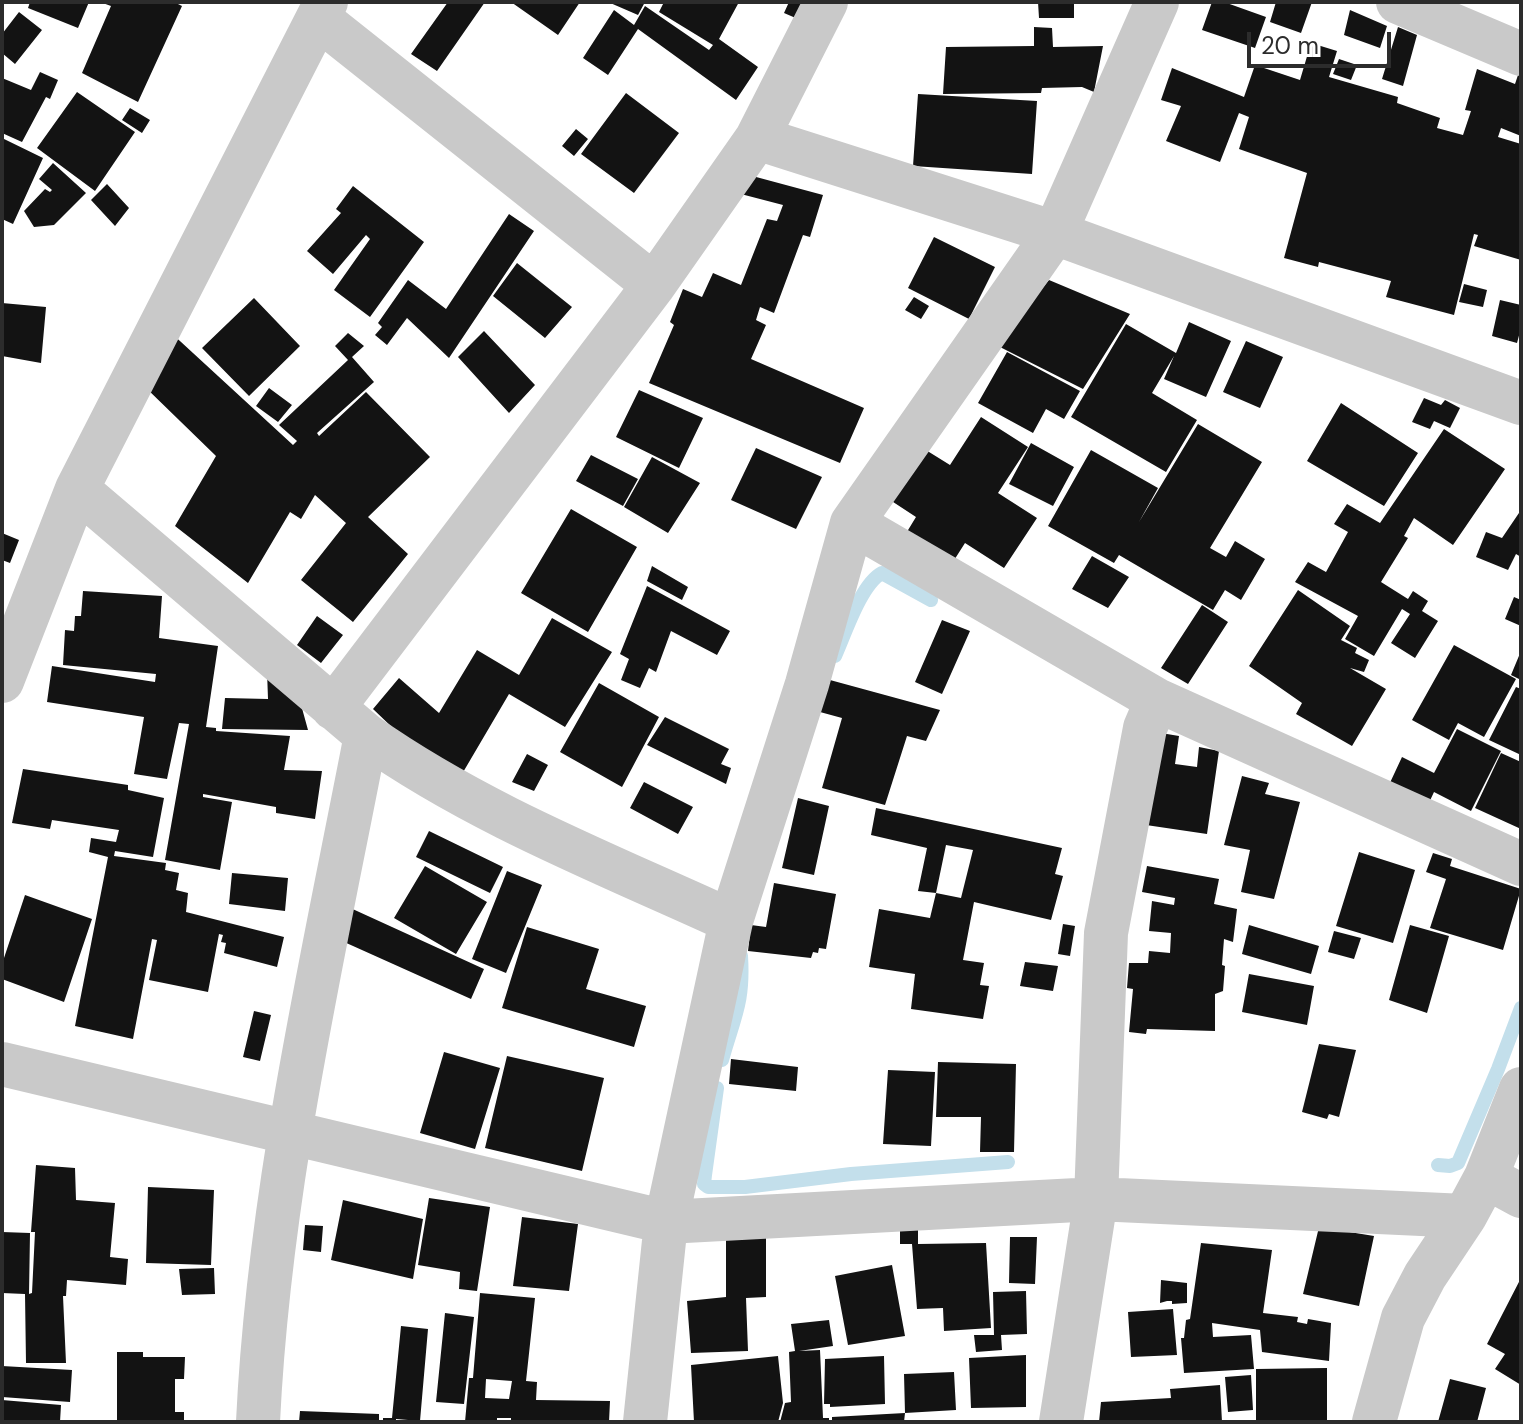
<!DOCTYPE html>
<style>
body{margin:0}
#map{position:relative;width:1523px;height:1424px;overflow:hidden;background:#fff;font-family:"DM Sans",sans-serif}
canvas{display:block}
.frame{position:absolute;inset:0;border:4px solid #2c2c2c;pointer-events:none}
.scale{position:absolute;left:1247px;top:32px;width:144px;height:36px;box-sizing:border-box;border:4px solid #2c2c2c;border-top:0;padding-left:10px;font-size:24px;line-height:28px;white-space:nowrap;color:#2c2c2c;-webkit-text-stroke:6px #fff;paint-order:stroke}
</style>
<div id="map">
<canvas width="1523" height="1424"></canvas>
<div class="frame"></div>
<div class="scale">20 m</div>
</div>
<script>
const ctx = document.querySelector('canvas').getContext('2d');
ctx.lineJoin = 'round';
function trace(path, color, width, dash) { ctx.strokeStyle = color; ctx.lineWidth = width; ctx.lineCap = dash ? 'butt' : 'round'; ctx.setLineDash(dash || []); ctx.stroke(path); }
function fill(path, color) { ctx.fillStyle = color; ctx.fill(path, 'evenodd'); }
trace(new Path2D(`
 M835,656C845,634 861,584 882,573L931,600
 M722,1060C734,1017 744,1003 741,956
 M717,1088L705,1175L704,1184L708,1187H745L851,1174L1008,1162
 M1438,1165L1450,1166L1458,1163L1498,1069L1521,1008`), '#c3dfeb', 14);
fill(new Path2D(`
 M30,2H89L78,28L28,8Z
 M100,2H174L182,6L138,102L82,73L111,6Z
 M448,2H485L437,71L411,54Z
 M511,2H580L558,35Z
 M608,2H645L638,15Z
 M664,2H739L719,39L758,67L736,100L638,29L608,75L583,58L614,10L634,25L645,6L709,50L713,45L659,12Z
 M789,2H802L798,19L784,13Z
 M1038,2H1074V18H1039Z
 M1212,2H1224L1266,17L1255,48L1202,30Z
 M1276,2H1312L1301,33L1270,22Z
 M1350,10L1387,26L1380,48L1344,35Z
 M19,12L42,30L15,64L2,53V34Z
 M1034,27L1052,28L1053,47L1103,46L1094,92L1082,87L1042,88L1041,93L943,94L946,47L1034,46Z
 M1398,27L1417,35L1403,86L1382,79Z
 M1311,43L1337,51L1329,77L1398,97L1397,103L1440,118L1437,128L1463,135L1471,111L1465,110L1477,69L1515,84L1518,75L1521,76V136L1501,128L1498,137L1521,144V260L1474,246L1478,235L1474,234L1454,315L1386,297L1391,281L1319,262L1318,267L1284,258L1307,173L1239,149L1249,117L1239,113L1220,162L1166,141L1181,106L1161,100L1172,68L1244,97L1255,65L1300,80Z
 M1339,59L1357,65L1351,80L1333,74Z
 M40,72L58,80L50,99L46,97L22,142L2,133V78L31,90Z
 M77,92L135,132L95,191L37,148Z
 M626,93L679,133L634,193L581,154Z
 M918,94L1037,101L1032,174L913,166Z
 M130,108L150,120L142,133L122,120Z
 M576,129L588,139L574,156L562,146Z
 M2,138L43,158L13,224L2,219Z
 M53,163L86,193L54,225L34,227L24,211L45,189L50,192L52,190L39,179Z
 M745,174L823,195L810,237L803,235L774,313L760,307L756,320L766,325L751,359L864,408L840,463L649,383L674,325L670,322L683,289L702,297L713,273L741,285L767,219L777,221L783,205L737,193Z
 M107,184L129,208L115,226L91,200Z
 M353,186L424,242L370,317L334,290L370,239L366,235L333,274L307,251L341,213L336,209Z
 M509,214L534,231L449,358L407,318L387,345L375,335L382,327L378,323L408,280L446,309Z
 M934,237L995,267L969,319L908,288Z
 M517,263L572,307L545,338L493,296Z
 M1049,280L1130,314L1083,389L996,345Z
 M1464,284L1487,290L1483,307L1459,302Z
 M914,297L929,306L921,319L905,310Z
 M254,298L300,346L249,396L202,348Z
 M1500,300L1521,305V328L1517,343L1492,336Z
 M2,303L46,307L41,363L2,356Z
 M1189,322L1231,341L1206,397L1164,379L1174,356L1152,393L1197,420L1166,472L1071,417L1126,324L1176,353Z
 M168,330L293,445L297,441L279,425L348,360L335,346L348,333L364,346L352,357L374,382L317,433L319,436L366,392L430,457L368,517L408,554L353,622L301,580L346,523L315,495L301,519L290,512L248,583L175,526L216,456L144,386Z
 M484,331L535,385L509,413L458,357Z
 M1246,341L1283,357L1260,408L1223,392Z
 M1007,352L1080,391L1064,419L1046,409L1033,433L978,403Z
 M269,388L292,405L278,422L256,406Z
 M639,390L703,418L679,468L616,437Z
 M1424,398L1441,405L1445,400L1460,408L1450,428L1434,421L1430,429L1412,422Z
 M1341,403L1418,453L1384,506L1307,461Z
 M981,417L1028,447L998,493L1037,518L1004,568L965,543L951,565L905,535L916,517L887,498L921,447L950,465Z
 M1198,424L1262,462L1210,548L1226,557L1235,541L1265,559L1241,600L1225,590L1213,610L1119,555L1114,563L1048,526L1091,450L1158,488L1139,522Z
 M1444,429L1505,469L1453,545L1414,518L1404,536L1408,538L1381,582L1408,599L1413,591L1428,601L1422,611L1438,621L1415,658L1391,643L1410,614L1402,609L1374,656L1345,639L1358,616L1295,582L1308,562L1326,572L1348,532L1334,524L1347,504L1380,523Z
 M1031,443L1074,467L1053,506L1009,484Z
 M756,448L822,477L796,529L731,500Z
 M591,455L638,479L623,506L576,481Z
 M652,457L700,483L668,533L624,507Z
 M571,509L637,547L588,632L521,593Z
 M1521,510V557L1516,554L1508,570L1476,557L1486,532L1502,538Z
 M2,533L19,540L10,563L2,560Z
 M1092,556L1129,577L1108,608L1072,589Z
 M652,566L688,587L682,600L647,581Z
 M647,586L730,631L717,655L671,631L656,672L649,668L640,688L621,680L629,659L620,654Z
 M1298,590L1350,626L1341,640L1357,648L1355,653L1369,660L1364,672L1350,668L1386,689L1352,746L1296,714L1302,703L1249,666Z
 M83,591L162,596L159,638L218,646L206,727L216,728V731L290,736L284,770L322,771L315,819L276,813V807L203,794V797L232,802L220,870L165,860L189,724L179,723L167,779L134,774L144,717L47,702L52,666L155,682L156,674L63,665L65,630L74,631L75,616H81Z
 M1514,597L1521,600V626L1505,619Z
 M1202,605L1228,622L1188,684L1161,668Z
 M317,616L343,635L321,663L297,645Z
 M552,618L612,652L565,727L509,694L462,774L397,732L373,709L399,678L439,713L477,650L519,675Z
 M942,620L970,631L942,694L915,682Z
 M1454,645L1516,679L1484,737L1458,723L1449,740L1412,720Z
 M1521,651V680L1511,675Z
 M267,671L300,701L308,730L222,729L225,698L268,699Z
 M830,680L940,710L926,741L907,736L885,805L822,788L842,718L820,712Z
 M599,683L659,717L622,787L560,752Z
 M1516,687L1521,689V755L1489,740Z
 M665,717L729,749L721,764L731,768L726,784L647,745Z
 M1457,729L1501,751L1471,811L1434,792L1427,807L1388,787L1402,757L1434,773Z
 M1161,733L1179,736L1175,764L1197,767L1199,747L1219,751L1207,834L1146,825Z
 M1501,753L1521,762V829L1475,808Z
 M527,754L548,765L534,791L512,782Z
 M23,769L128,785V790L164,798L153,857L115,851L114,856L166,863L165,870L179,873L176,890L188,893L186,912L284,937L277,967L224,953L226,943L221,942L223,935L219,934L208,992L149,980L157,940L152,939L133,1039L75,1026L108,857L89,852L91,838L116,842L119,830L52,820L50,829L12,823Z
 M1242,776L1269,783L1265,794L1300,802L1274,899L1241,892L1250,850L1224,845Z
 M644,782L693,807L678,834L630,808Z
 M798,798L829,806L814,875L782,868Z
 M876,808L1062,848L1055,874L1063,876L1051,920L974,902L963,960L984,963L980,985L989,986L983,1019L911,1009L915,974L869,967L879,909L930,918L936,893L961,898L973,850L946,845L936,893L918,891L927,848L871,835Z
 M429,831L503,867L490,893L416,857Z
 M1359,852L1415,870L1393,943L1336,926Z
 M1433,853L1452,859L1450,866L1521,889L1503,950L1430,928L1446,879L1426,872Z
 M425,866L487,902L456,954L394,918Z
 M1147,866L1219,879L1214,904L1237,909L1233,942L1224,939L1222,965L1225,966L1223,991L1215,994V1031L1147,1029L1146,1034L1129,1032L1133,989L1127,988L1129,963H1148L1149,951L1170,953L1171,933L1149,931L1152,901L1174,905L1175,898L1142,892Z
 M507,871L542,885L506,973L472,959Z
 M232,873L288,878L285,911L229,904Z
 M774,883L836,894L826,949L819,948L818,953L813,952L811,958L748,951L751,925L766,927Z
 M25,895L92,919L64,1002L2,979V964Z
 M346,906L484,969L471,999L333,937Z
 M1063,924L1075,926L1070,956L1058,954Z
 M1249,925L1319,946L1311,974L1242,954Z
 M1410,925L1449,936L1427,1013L1389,1000Z
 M527,927L599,949L586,989L646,1006L634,1047L502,1008Z
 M1334,931L1361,938L1354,959L1328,952Z
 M1025,962L1058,966L1053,991L1020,986Z
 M1249,974L1314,986L1307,1025L1242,1012Z
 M254,1011L271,1015L260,1061L243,1057Z
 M1319,1044L1356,1050L1339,1117L1329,1114L1327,1119L1302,1112Z
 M444,1052L500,1068L475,1149L420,1133Z
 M507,1056L604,1078L582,1171L485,1148Z
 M731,1059L798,1067L796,1091L729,1084Z
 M938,1062L1016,1064L1014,1152H980L981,1117H936Z
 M888,1070L935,1072L931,1146L883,1144Z
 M36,1165L75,1168L76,1200L115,1203L110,1257L128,1259L126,1285L67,1280L66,1296H63L66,1363H26L25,1294L2,1293V1232L30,1233L29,1294L32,1293L35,1232H31Z
 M148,1187L214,1190L211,1265L146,1263Z
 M429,1198L490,1207L477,1291L459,1289L460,1272L418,1265Z
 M343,1200L423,1219L413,1279L331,1260Z
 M522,1217L578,1224L569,1291L513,1286Z
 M305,1225L323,1226L321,1252L303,1250Z
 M1319,1227L1374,1236L1359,1306L1303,1294Z
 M900,1229H918V1244L986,1243L991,1328L944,1331L943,1308L917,1309L912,1244H900Z
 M766,1236V1297L746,1298L748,1351L691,1353L687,1301L726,1297V1237Z
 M1010,1237H1037L1035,1284L1009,1283Z
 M1201,1243L1272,1250L1263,1313L1298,1317L1297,1322L1307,1324L1308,1319L1331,1323L1329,1361L1262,1352L1260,1330L1212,1323L1213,1337L1251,1335L1254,1369L1184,1373L1181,1338H1184L1186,1320L1190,1319Z
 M892,1265L905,1336L848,1345L835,1276Z
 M214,1268L215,1294L182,1295L179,1269Z
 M1521,1278V1385L1495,1369L1505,1354L1487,1344Z
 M1161,1280L1187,1283V1303L1172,1304V1301H1167L1160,1303Z
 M1026,1291L1027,1334L1001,1335L1002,1350L976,1352L974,1335H994L993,1292Z
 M480,1293L535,1298L526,1381L537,1382L536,1400L610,1401L609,1422H511V1418H497V1422H465L469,1378H473ZM486,1379L512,1381L509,1399L485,1398Z
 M1173,1309L1177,1355L1131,1357L1128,1312Z
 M445,1313L474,1317L464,1404L436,1402Z
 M829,1320L833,1346L799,1351L820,1350L823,1418H829V1422H780L785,1403L791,1402L789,1352L795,1351L791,1324Z
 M401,1326L428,1329L420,1421L396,1419V1422H383V1418H392Z
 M117,1352H143V1357H185L184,1379H175V1412H184V1422H117Z
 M1026,1355V1407L971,1408L969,1358Z
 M778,1356L783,1403L778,1422H694L691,1365Z
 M884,1356L885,1404L830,1407V1404H824L825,1359Z
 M2,1366L72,1370L70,1402L2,1397Z
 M1327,1368V1422H1256V1369Z
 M954,1372L956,1410L905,1413L904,1374Z
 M1251,1375L1253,1410L1228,1412L1225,1377Z
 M1450,1379L1486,1388L1477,1422H1438Z
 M1220,1385L1222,1422H1099L1101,1402L1171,1398L1170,1389Z
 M2,1400L61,1405L60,1422H2Z
 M300,1411L379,1414V1422H299Z
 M905,1413L904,1422H832V1417Z`), '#131313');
trace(new Path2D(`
 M1398,2L1521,54
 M318,18L654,285
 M757,138L1055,233L1521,403
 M77,489L366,735C478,814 607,864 731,921
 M852,523L1157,700L1521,864
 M2,681L77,489L326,2
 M333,708L654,285L757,138L826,2
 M2,1064L666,1222L1096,1199L1465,1216L1486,1177L1521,1089
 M1486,1177L1521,1196
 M258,1422C269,1190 322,963 366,735
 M645,1422L666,1222L731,921L807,684L852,523L1055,233L1157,2
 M1061,1422L1096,1199L1106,933L1145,728L1157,700
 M1374,1422L1403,1318L1425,1276L1465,1216`), '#c9c9c9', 44);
</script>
